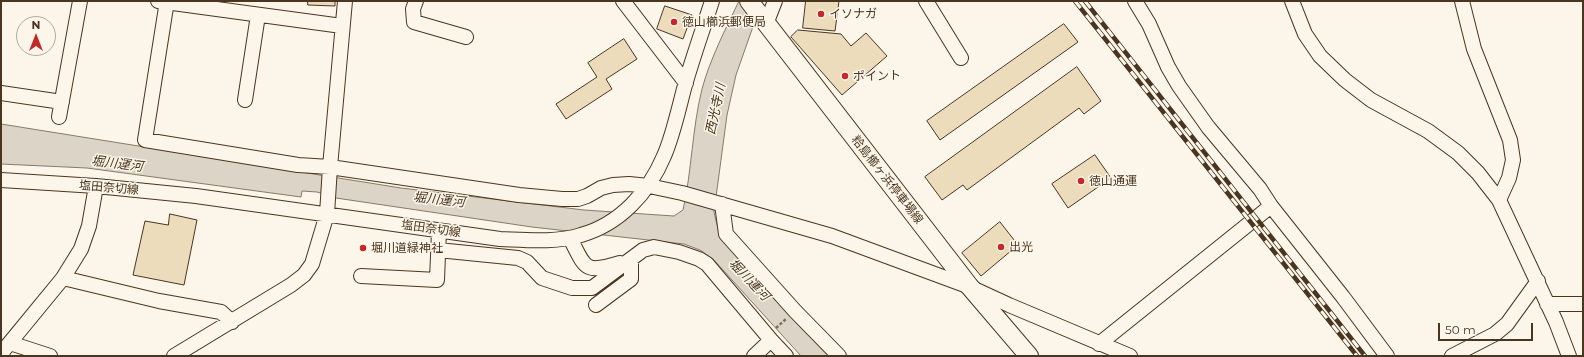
<!DOCTYPE html>
<meta charset="utf-8">
<style>
body{margin:0}
#map{position:relative;width:1584px;height:357px;overflow:hidden;background:#fbf6e9;font-family:Montserrat,sans-serif}
canvas{display:block}
.frame{position:absolute;inset:0;border:2px solid #4a3520;pointer-events:none}
.north{position:absolute;left:16px;top:16px;width:40px;height:40px;box-sizing:border-box;background:#fbf6e9;border:1px solid #b4a999;border-radius:50%;rotate:0deg;font-size:11px;font-weight:700;line-height:16px;text-align:center;color:#4a3520}
.north::after{content:'';display:block;margin:auto;width:14px;height:18px;background:#c62828;clip-path:polygon(50% 0,100% 100%,50% 72%,0 100%)}
.scale{position:absolute;left:1438px;top:323px;width:95px;height:18px;box-sizing:border-box;border:2px solid #4a3520;border-top:0;padding-left:5px;font-size:12px;line-height:14px;white-space:nowrap;color:#4a3520;-webkit-text-stroke:3px #fbf6e9;paint-order:stroke}
</style>
<div id="map">
<canvas width="1584" height="357"></canvas>
<div class="frame"></div>
<div class="north">N</div>
<div class="scale">50 m</div>
</div>
<script>
const ctx = document.querySelector('canvas').getContext('2d');
ctx.lineJoin = 'round';
function fill(path, color) { ctx.fillStyle = color; ctx.fill(path, 'evenodd'); }
function trace(path, color, width, dash) { ctx.strokeStyle = color; ctx.lineWidth = width; ctx.lineCap = dash ? 'butt' : 'round'; ctx.setLineDash(dash || []); ctx.stroke(path); }
function drawText(font, color, halo, rows, align = 'center') {
  ctx.font = font + ' Montserrat,"Noto Sans JP",sans-serif'; ctx.lineWidth = 3; ctx.setLineDash([]); ctx.textBaseline = 'middle'; ctx.strokeStyle = halo; ctx.fillStyle = color; for (const [text, x, y, turn = 0] of rows) {
    ctx.save(); ctx.translate(x, y); ctx.rotate((+turn || 0) * Math.PI / 180); ctx.textAlign = isNaN(turn) ? turn : align; if (halo) ctx.strokeText(text, 0, 0); ctx.fillText(text, 0, 0); ctx.restore();
  }
}
const water = new Path2D(`
 M739,1H762L736,75L727,115L714,212L719,233L765,287L830,356H801L713,259L700,250L684,244L532,227L336,198L317,192L302,191L301,197L87,168L1,164V124L401,188L584,210L674,216L683,210C692,170 692,129 702,89C710,59 726,28 739,1Z`);
fill(water, '#dcd4c6');
trace(water, '#887966', 1);
const building = new Path2D(`
 M308,1H335V6L308,5Z
 M806,1H839L835,31L803,28Z
 M665,6L692,15L683,39L657,29Z
 M1064,24L1078,42L940,140L927,121Z
 M798,30L841,34L851,46L866,33L887,56L842,95L791,37Z
 M624,39L637,59L606,79L612,89L566,119L556,104L597,77L588,63Z
 M1077,67L1101,101L1084,114L1079,108L967,190L963,185L942,200L925,177Z
 M1095,155L1111,178L1068,208L1052,184Z
 M170,214L197,220L184,285L133,275L145,221L168,225Z
 M1000,222L1018,245L981,276L962,253Z`);
fill(building, '#ecdcbc');
trace(building, '#4a3520', 1);
const minor = new Path2D(`
 M158,1L342,26
 M167,1L145,140L298,165L330,167L519,195L562,199H578L587,196L601,188L613,185L629,184L649,186L682,193L832,236L970,287L1009,305L1130,356
 M416,1L413,9L414,22L466,37
 M623,1L686,83
 M926,1L961,58
 M1135,1L1149,24L1168,67L1179,86L1208,127L1260,189L1271,206L1343,297L1387,356
 M1292,1L1305,34L1320,56L1345,80L1371,100L1428,131L1458,153L1478,173L1499,200L1556,322L1569,356
 M1462,1L1474,49L1510,140L1513,160L1509,178L1499,200
 M766,24L775,1
 M1,93L62,102
 M245,100L258,15
 M59,117L80,1
 M1,180L96,186L196,196L500,239C526,240 556,243 581,235C620,224 649,192 664,156C673,136 679,107 685,85C693,57 703,29 712,1
 M722,204L726,234L795,311L839,356
 M570,238C586,269 584,274 620,263
 M438,250L518,258L527,262L542,278L572,288H592L643,250L654,247L679,252L699,259L707,264L771,340L786,356
 M361,276L437,280L439,231
 M63,278L159,301L221,312L232,322
 M1547,304H1583
 M596,305L631,279V260
 M10,343L50,356
 M1099,344L1271,206
 M2,356L3,351L63,278L81,249L89,226L96,186
 M174,356L291,285L304,275L312,264L327,214L330,167L345,1
 M754,356L771,340
 M1452,356L1495,334L1507,324L1538,281`);
const major = new Path2D(`
 M749,1L970,287L1029,356`);
trace(minor, '#4a3520', 16);
trace(major, '#4a3520', 20);
trace(new Path2D(`
 M776,328L786,319`), '#7f6f5c', 2.5, [3, 2]);
trace(minor, '#fbf6e9', 14);
trace(major, '#fbf6e9', 18);
const rail = new Path2D(`
 M1075,1L1357,356
 M1085,1L1365,356`);
trace(rail, '#4a3520', 4.5);
trace(rail, '#fbf6e9', 3, [9]);
for (const [x, y, r, color] of [
 [821,14,4,"#c62828"],
 [674,22,4,"#c62828"],
 [845,76,4,"#c62828"],
 [1081,181,4,"#c62828"],
 [1001,247,4,"#c62828"],
 [363,248,4,"#c62828"]
]) { const dot = new Path2D(); dot.arc(x, y, r, 0, 2 * Math.PI); ctx.fillStyle = color; ctx.fill(dot); trace(dot, '#fbf6e9', 1.5); }
drawText('12px', '#4a3520', '#fbf6e9', [
 ["イソナガ",829,14],
 ["徳山櫛浜郵便局",682,22],
 ["ポイント",853,76],
 ["徳山通運",1089,181],
 ["出光",1009,247],
 ["堀川道緑神社",371,248]
], 'left');
drawText('12px', '#4a3520', '#fbf6e9', [
 ["粭島櫛ヶ浜停車場線",887,180,52],
 ["塩田奈切線",109,188,5],
 ["塩田奈切線",431,229,8]
]);
drawText('italic 13px', '#4a3520', '#fbf6e9', [
 ["西光寺川",716,109,-78],
 ["堀川運河",117,164,7],
 ["堀川運河",439,200,6],
 ["堀川運河",749,280,46]
]);
</script>
